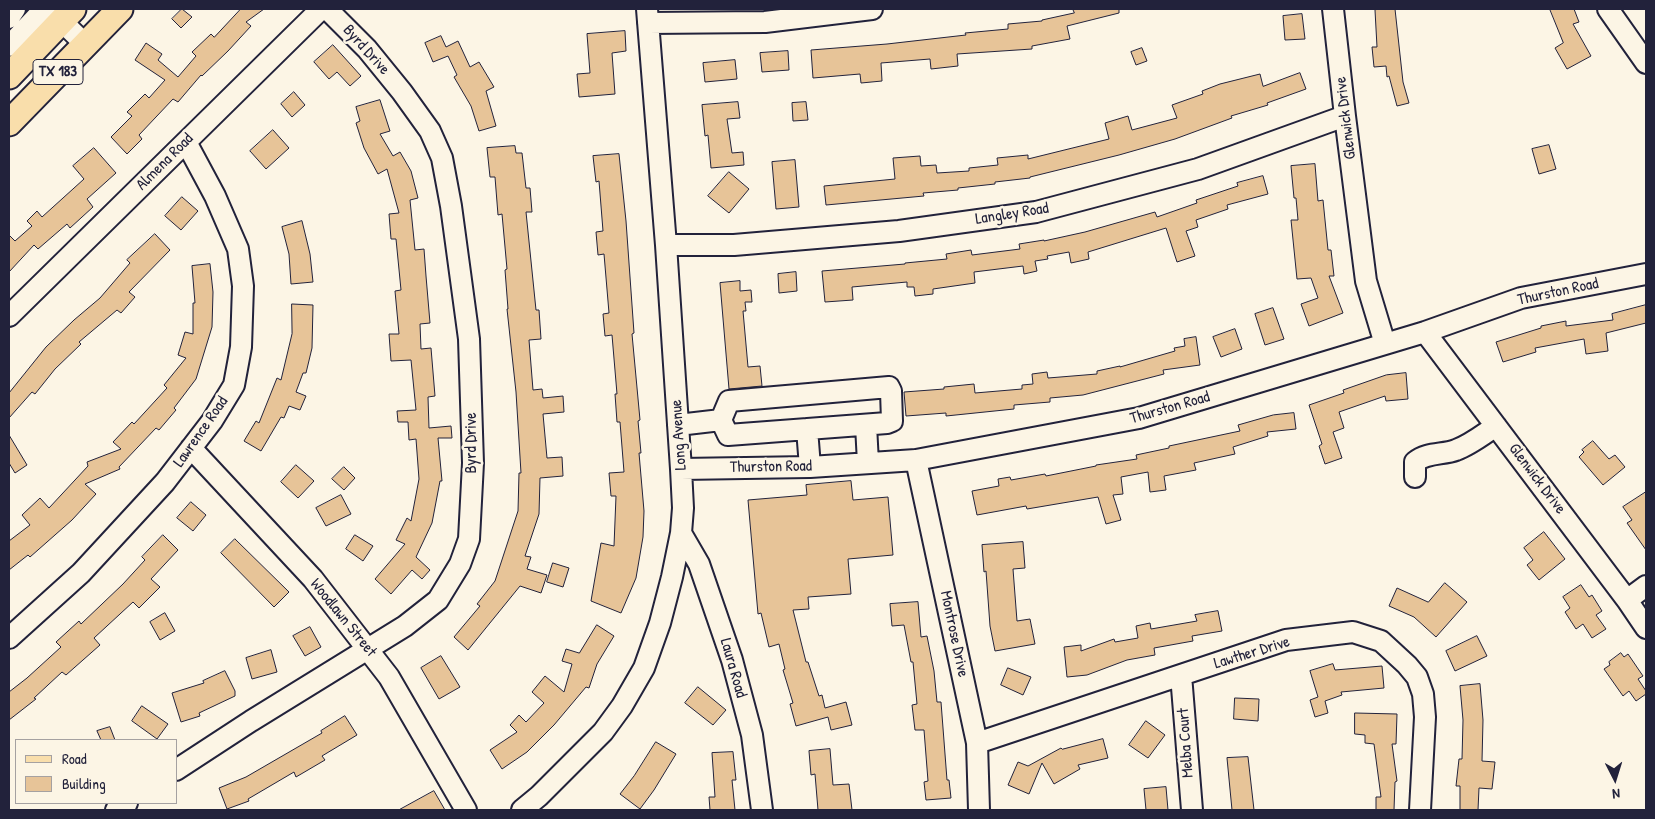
<!DOCTYPE html>
<style>
body{margin:0}
#map{position:relative;width:1655px;height:819px;overflow:hidden;background:#fcf5e5;font-family:"Patrick Hand",sans-serif}
canvas{display:block}
.frame{position:absolute;inset:0;border:10px solid #22223b;pointer-events:none}
.legend{position:absolute;left:15px;top:739px;width:162px;height:65px;box-sizing:border-box;background:#fcf5e5;border:1px solid #a5a1a1;margin:0;padding:6px 9px;list-style:none;font-size:15px;color:#22223b}
.legend li{display:flex;align-items:center;gap:10px;height:25px}
.legend b{width:25px;border:1px solid #a5a1a1}
.north{position:absolute;left:1590px;top:754px;width:50px;height:50px;-webkit-text-stroke:4px #fcf5e5;paint-order:stroke;rotate:175deg;font-size:14px;font-weight:700;line-height:20px;text-align:center;color:#22223b}
.north::after{content:'';display:block;margin:auto;width:18px;height:22px;background:#22223b;clip-path:polygon(50% 0,100% 100%,50% 72%,0 100%)}
</style>
<div id="map">
<canvas width="1655" height="819"></canvas>
<div class="frame"></div>
<ul class="legend">
<li><b style="height:6px;background:#f9deab"></b>Road</li>
<li><b style="height:14px;background:#e7c498"></b>Building</li>
</ul>
<div class="north">N</div>
</div>
<script>
const ctx = document.querySelector('canvas').getContext('2d');
ctx.lineJoin = 'round';
function fill(path, color) { ctx.fillStyle = color; ctx.fill(path, 'evenodd'); }
function trace(path, color, width, dash) { ctx.strokeStyle = color; ctx.lineWidth = width; ctx.lineCap = dash ? 'butt' : 'round'; ctx.setLineDash(dash || []); ctx.stroke(path); }
function drawText(font, color, halo, rows, align = 'center') {
  ctx.font = font + ' "Patrick Hand",sans-serif'; ctx.lineWidth = 5; ctx.setLineDash([]); ctx.textBaseline = 'middle'; ctx.strokeStyle = halo; ctx.fillStyle = color; for (const [text, x, y, turn = 0] of rows) {
    ctx.save(); ctx.translate(x, y); ctx.rotate((+turn || 0) * Math.PI / 180); ctx.textAlign = isNaN(turn) ? turn : align; if (halo) ctx.strokeText(text, 0, 0); ctx.fillText(text, 0, 0); ctx.restore();
  }
}
const building = new Path2D(`
 M182,9L192,17L181,28L172,19Z
 M241,9H264L246,22L251,26L228,51L202,76L201,75L178,102L173,99L139,135L142,139L127,154L111,137L132,116L127,112L145,94L149,98L165,80L135,60L146,43L162,54L158,60L178,77L196,56L192,52L211,34L214,37Z
 M1073,9H1119V13L1067,26L1070,39L1032,46V49L957,54L958,66L931,69L930,59L881,63L882,81L861,83L860,74L813,78L811,50L887,44L966,35L965,33L1008,29V24L1042,21V20L1074,13Z
 M1395,9L1403,82L1409,103L1397,106L1389,76L1387,77L1386,66L1374,67L1372,47H1377L1375,10Z
 M1550,9H1574L1579,22L1573,24L1591,56L1567,69L1555,48L1563,43Z
 M1302,14L1305,39L1285,40L1283,16Z
 M625,31L626,51L612,53L615,94L579,97L577,74L590,73L587,34Z
 M441,36L446,47L458,41L470,67L479,62L494,87L486,91L496,126L479,131L471,106L454,77L457,75L448,56L433,62L425,43Z
 M333,45L361,76L350,86L337,72L329,79L314,62Z
 M1142,48L1147,61L1136,65L1131,52Z
 M788,51L789,70L762,72L760,53Z
 M735,60L737,79L705,82L703,63Z
 M1300,73L1306,89L1267,103L1268,105L1231,116L1232,118L1175,139L1119,155L1030,177V178L995,182V184L958,188V190L923,193L924,196L826,205L824,186L895,179L893,158L920,156L921,166L936,165L937,173L969,171V168L998,165L997,158L1028,155V159L1109,139L1105,123L1128,116L1132,130L1177,118L1172,105L1203,94L1202,91L1220,84L1260,74L1263,86Z
 M294,92L305,105L292,117L281,104Z
 M380,100L390,131L380,134L393,156L400,152L411,171L418,198L410,200L415,250L424,249L426,276L430,323L420,324L421,349L431,348L435,396L428,397L429,428L451,426L452,438H438L442,481H440L432,523L416,557L430,570L422,579L412,570L391,594L375,579L405,544L396,540L407,518L411,521L419,479L416,439L409,440L408,422H398L397,411L416,410L411,360L391,361L389,334H399L395,291L401,290L396,239H391L389,214L399,213L387,169L378,174L364,148L356,123L360,121L356,107Z
 M738,102L740,118L727,119L732,153L743,152L744,165L711,168L708,135L705,136L702,105Z
 M806,102L808,120L793,121L792,103Z
 M273,130L289,148L266,169L250,151Z
 M1549,145L1556,169L1539,174L1532,149Z
 M515,146L516,153H522L526,188H530L532,212H526L536,310H539L541,339L529,340L533,390L542,389L543,398L563,396L564,412L543,414L547,458L562,457L563,476L540,478L539,514L525,556L531,557L527,569L547,575L541,593L520,586L468,650L454,637L480,606L477,604L495,581L518,511L519,473H521L516,392L507,309H508L505,270L507,269L502,214L498,215L495,177H490L487,148Z
 M94,148L116,173L87,199L93,207L70,228L67,224L38,249L34,245L9,272V235L15,241L32,226L27,221L37,211L42,217L84,179L73,166Z
 M619,154L626,221L634,333L632,334L640,420L638,421L641,453H639L644,511L643,537L636,578L621,613L591,601L601,543L614,546L616,496H611L609,473L624,472L620,422H617L615,394H617L612,335L605,336L603,314L609,313L604,254L598,255L596,232L603,231L599,181L596,182L593,156Z
 M795,160L799,207L776,209L772,162Z
 M1315,164L1318,201L1323,200L1328,250H1331L1334,276H1329L1343,313L1309,326L1301,304L1318,298L1311,278L1297,279L1291,220H1298L1296,198H1294L1291,166Z
 M729,172L749,189L729,213L708,196Z
 M1263,176L1268,194L1227,205L1228,209L1196,220L1198,227L1186,231L1195,256L1177,262L1166,228L1088,252L1089,259L1071,263L1069,252L1047,256L1048,259L1035,261L1037,271L1024,274L1023,266L974,272L975,283L933,289V294L915,296L914,287H907V282L852,287L853,300L825,302L822,271L905,264V263L947,259L946,254L971,250L972,255L1020,249L1019,244L1044,240V241L1085,232L1155,212L1157,217L1197,203L1196,200L1238,186L1237,183Z
 M182,197L198,211L181,230L165,216Z
 M302,221L310,254L313,282L291,284L289,254L282,227Z
 M155,234L170,250L129,292L135,297L121,313L117,310L79,342L81,344L55,369L35,394L32,392L9,418V393L46,347L74,320L100,298L130,263L127,260Z
 M210,264L213,292L212,327L196,379L174,408L176,410L159,430L156,428L119,467L120,469L85,484L96,494L72,520L30,557L28,555L9,570V541L30,525L22,515L40,498L49,508L88,466L87,462L121,449L113,442L132,422L134,424L167,388L164,385L186,358L178,355L185,332L193,334V303H195L192,266Z
 M796,272L797,291L779,293L778,274Z
 M740,281V291L751,290L752,302H745L746,311H743L748,367L760,366L762,386L729,389L720,283Z
 M292,304L313,305L312,348L306,373H303L296,392L306,396L300,410L289,406L284,418L281,417L261,451L244,441L256,421L259,423L277,378L281,380L292,334Z
 M1646,305V323L1606,333L1608,351L1586,354L1584,339L1535,348L1536,352L1503,362L1496,342L1541,328V326L1566,321V326L1613,320L1612,314Z
 M1273,308L1284,339L1265,345L1255,314Z
 M1235,329L1242,349L1221,357L1213,337Z
 M1196,337L1200,365L1163,370L1164,374L1083,395L1050,398V402L1014,405V409L946,416V413L906,416L904,392L944,389V387L974,384L975,393L1022,389V385L1033,384L1032,374L1047,372L1048,378L1097,374V371L1120,366V367L1175,351L1174,348L1185,346L1184,339Z
 M1406,373L1408,399L1386,401L1385,396L1339,412L1344,428L1333,432L1342,458L1325,464L1319,446L1322,444L1309,405L1344,393L1343,390L1386,375Z
 M1294,413L1296,429L1267,432L1268,436L1233,447L1235,454L1194,463L1196,470L1164,476L1166,490L1150,492L1148,472L1121,477L1123,494L1113,495L1121,520L1106,524L1098,497L1027,509L1026,506L977,515L972,491L999,486L998,479L1010,477L1011,480L1045,474L1046,476L1096,466V465L1137,459L1136,455L1169,448V446L1240,431L1238,425L1273,415Z
 M9,435L27,465L15,473L9,463Z
 M1593,441L1609,459L1615,455L1625,467L1603,485L1579,457L1584,452L1582,450Z
 M296,465L314,481L298,498L281,482Z
 M344,467L355,478L344,490L332,479Z
 M851,481L853,500L888,497L893,555L848,559L851,594L808,597L809,609L793,610L806,662H808L819,696L822,695L825,708L846,702L852,725L831,730L828,717L796,726L790,704L793,703L783,670L785,669L779,644L769,647L761,613L758,614L748,500L807,495L806,485Z
 M1646,492V550L1627,523L1632,520L1623,507Z
 M341,495L351,514L326,526L316,508Z
 M191,502L206,515L193,531L177,518Z
 M1544,532L1565,559L1539,580L1527,565L1533,560L1524,548Z
 M163,535L178,550L151,579L160,587L139,608L133,602L94,638L100,645L66,675L62,672L34,698L36,699L9,720V692L27,678L61,647L56,642L79,621L81,624L123,584L145,560L142,557Z
 M355,535L373,546L363,561L346,549Z
 M235,539L289,592L274,607L221,553Z
 M1023,542L1025,568L1013,569L1017,621L1030,619L1035,644L995,651L990,626L986,571L984,572L982,545Z
 M553,563L569,568L563,587L547,582Z
 M1445,583L1467,602L1436,637L1414,617L1389,606L1397,588L1428,602Z
 M1581,585L1589,597L1592,595L1602,611L1596,615L1606,629L1592,638L1583,624L1576,629L1565,612L1570,608L1563,597Z
 M918,602L921,637L927,636L934,671L937,702H941L947,780H949L951,798L926,800L924,782L928,781L924,730H915L912,705L917,704L913,662H911L904,625L892,626L890,604Z
 M1218,611L1222,631L1192,636L1193,641L1154,648L1155,655L1127,660L1087,675L1067,677L1064,647L1081,645V651L1114,639L1115,642L1138,638L1136,626L1150,623L1151,629L1197,621L1195,615Z
 M165,613L175,631L160,640L150,622Z
 M597,625L614,636L597,664L589,688L586,687L554,725L527,752L502,769L490,750L517,732L510,725L519,715L526,722L544,703L532,692L545,676L564,692L572,664L562,661L566,649L579,653Z
 M310,627L321,647L305,656L293,636Z
 M1477,636L1487,656L1455,671L1446,651Z
 M271,650L277,672L252,679L246,658Z
 M1621,653L1624,657L1628,654L1643,676L1638,679L1646,691V694L1636,701L1629,691L1623,696L1604,669L1610,665L1609,662Z
 M441,656L460,687L439,699L421,668Z
 M1333,664L1335,670L1382,666L1384,688L1341,692L1342,695L1325,701L1328,713L1315,717L1310,700L1318,697L1310,671Z
 M1008,668L1031,677L1023,695L1001,685Z
 M225,671L235,691V696L199,713L200,716L181,722L172,693L204,683L203,681Z
 M1480,684L1483,720L1482,761L1495,762L1492,789L1479,788L1478,810H1460V786H1456L1459,759H1462L1463,720L1460,686Z
 M698,687L726,710L713,725L685,703Z
 M1235,698L1259,699L1258,721L1234,719Z
 M142,706L168,724L157,739L132,721Z
 M1355,713L1397,714L1396,744H1392L1397,781L1395,782L1394,810H1376V797H1381L1374,744L1365,743V735L1355,734Z
 M345,716L357,735L322,756L325,760L296,777L294,772L248,799L249,801L227,809L219,788L246,777L322,733L321,731Z
 M1146,721L1165,735L1148,758L1129,745Z
 M110,727L115,740H101L97,731Z
 M1103,739L1108,758L1078,765L1080,769L1054,784L1042,763L1029,794L1008,785L1018,762L1028,766L1061,748L1062,749Z
 M656,742L676,754L654,790L640,809L620,794L634,776Z
 M830,749L833,785L849,784L852,810H818L815,774L811,775L809,751Z
 M733,752L736,780H732L735,810H710L709,797H715L712,753Z
 M1248,757L1254,810H1232L1227,758Z
 M1166,787L1168,810H1146L1144,789Z
 M434,791L445,810H399Z`);
fill(building, '#e7c498');
trace(building, '#22223b', 1);
const minor = new Path2D(`
 M49,9L85,44
 M1333,9L1345,116L1366,281L1385,344
 M1608,9L1646,63
 M9,18L15,9
 M648,23L765,22L872,9
 M9,46L44,9
 M666,245H734L899,231L1036,212L1198,169L1345,116
 M9,316L321,9
 M1425,332L1627,600L1646,628
 M889,387L891,391L892,421L887,423L728,435L721,420L729,401Z
 M678,425L721,420
 M866,425L868,463
 M807,429L810,467
 M191,448L313,579L389,677L466,810
 M916,460L977,743L979,810
 M681,469L810,467L916,460L1139,418L1425,332L1521,298L1646,274
 M1415,477V462C1427,452 1443,455 1456,450C1470,445 1484,434 1496,426
 M681,533L699,564L732,660L752,735L762,810
 M1627,600L1646,586
 M9,638L81,573L165,482L212,421L234,385L241,347L243,286L238,249L215,196L186,142
 M1181,675L1192,810
 M977,743L1286,640L1353,632L1381,641L1407,665L1417,677L1423,694L1425,717L1420,810
 M176,770L251,721L405,626L438,600L460,564L469,539L473,463L469,339L451,206L442,158L430,131L402,92L367,49L327,9
 M116,810L127,803
 M522,810L539,796L603,732L622,706L644,668L660,623L672,577L681,533L683,508L681,469L666,245L647,9`);
const major = new Path2D(`
 M9,76L73,9
 M9,123L120,9`);
trace(minor, '#22223b', 24);
trace(major, '#22223b', 29);
trace(minor, '#fcf5e5', 20);
trace(major, '#f9deab', 25);
for (const [x, y, w] of [
 [58,72,50]
]) { const box = new Path2D(); box.roundRect(x - w / 2, y - 12.5, w, 25, 4); ctx.fillStyle = '#fcf5e5'; ctx.fill(box); trace(box, '#22223b', 1); }
drawText('bold 15px', '#22223b', null, [
 ["TX 183",58,72]
]);
drawText('16px', '#22223b', '#fcf5e5', [
 ["Byrd Drive",366,50,48],
 ["Glenwick Drive",1346,118,-97],
 ["Almena Road",165,162,-45],
 ["Langley Road",1012,214,-9],
 ["Thurston Road",1558,292,-12],
 ["Thurston Road",1170,408,-16],
 ["Lawrence Road",201,432,-55],
 ["Long Avenue",679,435,-94],
 ["Byrd Drive",472,443,-90],
 ["Thurston Road",771,467,-1],
 ["Glenwick Drive",1537,479,53],
 ["Woodlawn Street",343,618,51],
 ["Montrose Drive",954,634,78],
 ["Lawther Drive",1252,653,-17],
 ["Laura Road",733,668,74],
 ["Melba Court",1186,743,-94]
]);
</script>
